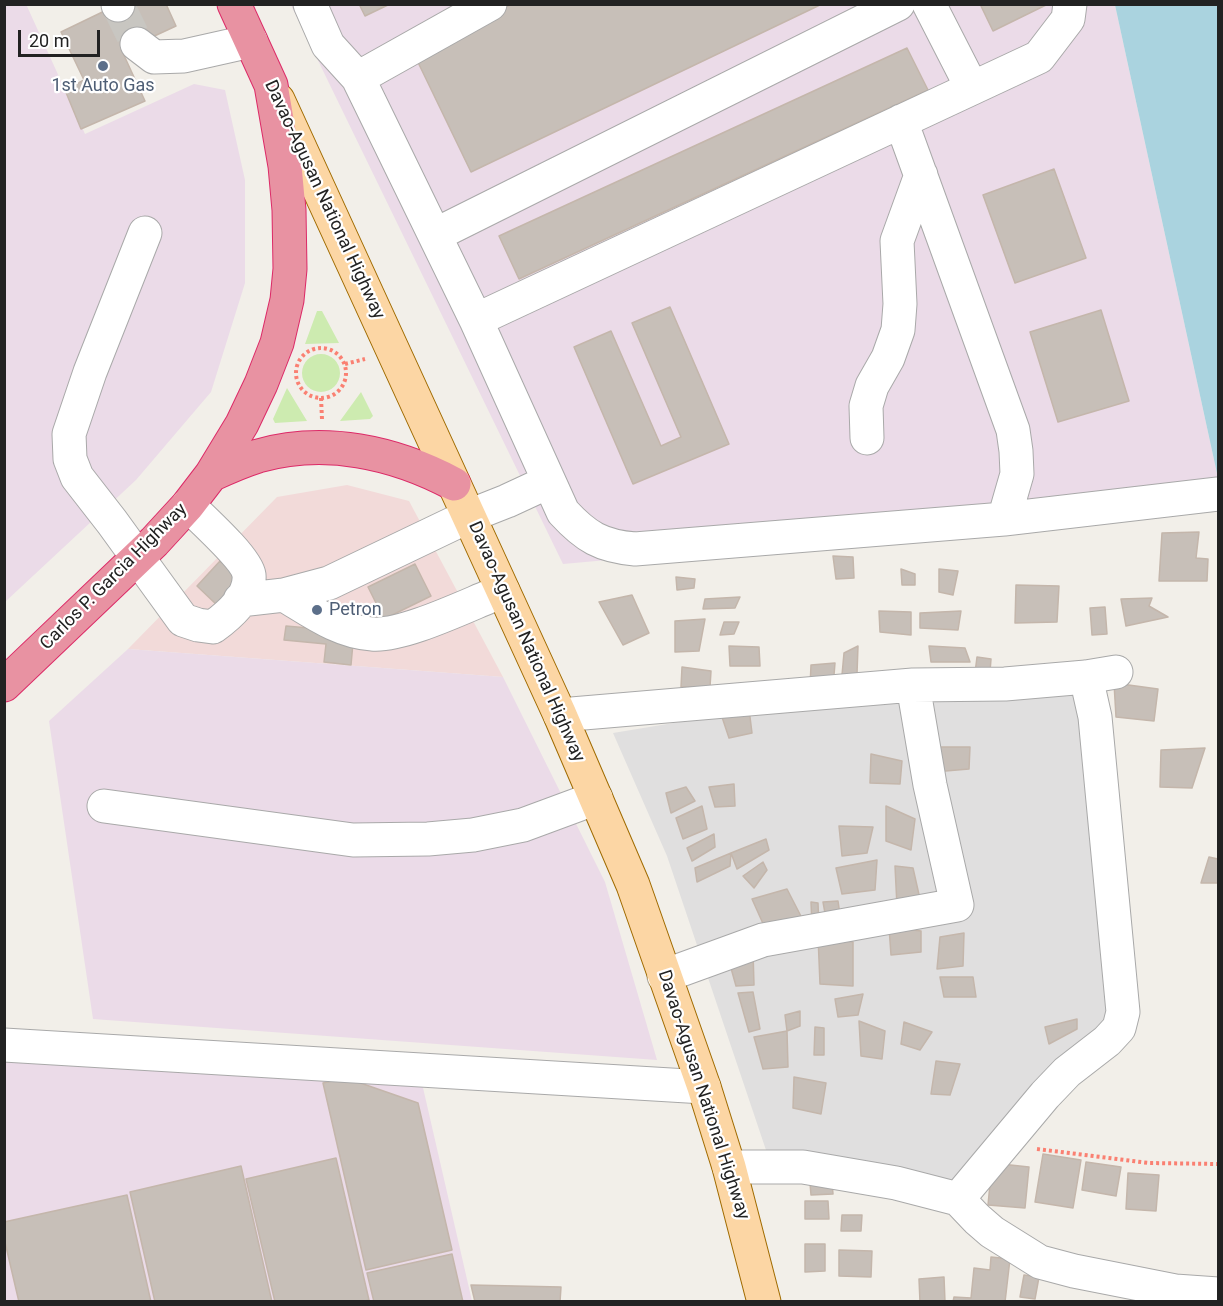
<!DOCTYPE html>
<style>
body{margin:0}
#map{position:relative;width:1223px;height:1306px;overflow:hidden;background:#f2efe9;font-family:Roboto,sans-serif}
canvas{display:block}
.frame{position:absolute;inset:0;border:6px solid #222;pointer-events:none}
.scale{position:absolute;left:18px;top:30px;width:82px;height:27px;box-sizing:border-box;border:3px solid #222;border-top:0;padding-left:8px;font-size:18px;line-height:21px;white-space:nowrap;color:#222;-webkit-text-stroke:4px #fff;paint-order:stroke}
</style>
<div id="map">
<canvas width="1223" height="1306"></canvas>
<div class="frame"></div>
<div class="scale">20 m</div>
</div>
<script>
const ctx = document.querySelector('canvas').getContext('2d');
ctx.lineJoin = 'round';
function fill(path, color) { ctx.fillStyle = color; ctx.fill(path, 'evenodd'); }
function trace(path, color, width, dash) { ctx.strokeStyle = color; ctx.lineWidth = width; ctx.lineCap = dash ? 'butt' : 'round'; ctx.setLineDash(dash || []); ctx.stroke(path); }
function drawText(font, color, halo, rows, align = 'center') {
  ctx.font = font + ' Roboto,sans-serif'; ctx.lineWidth = 4.5; ctx.setLineDash([]); ctx.textBaseline = 'middle'; ctx.strokeStyle = halo; ctx.fillStyle = color; for (const [text, x, y, turn = 0] of rows) {
    ctx.save(); ctx.translate(x, y); ctx.rotate((+turn || 0) * Math.PI / 180); ctx.textAlign = isNaN(turn) ? turn : align; if (halo) ctx.strokeText(text, 0, 0); ctx.fillText(text, 0, 0); ctx.restore();
  }
}
fill(new Path2D(`
 M1078,688L1118,1011L958,1189L769,1159L667,856L613,733L758,709Z`), '#e0dfdf');
fill(new Path2D(`
 M347,485L409,501L503,677L128,649L277,497Z`), '#f2dad9');
fill(new Path2D(`
 M26,4L85,134L194,84L225,90L245,180V283L211,392L136,480L5,602L4,5Z
 M291,5H1115L1218,478V505L563,564Z
 M128,649L503,677L605,882L657,1060L93,1019L49,721Z
 M5,1059L421,1079L472,1301L5,1302Z`), '#ebdbe8');
fill(new Path2D(`
 M317,311H322L339,343L305,344Z
 M302 373a19 19 0 1 1 38 0a19 19 0 1 1-38 0Z
 M287,388L307,421L275,423L273,419Z
 M361,392L373,416L370,419L340,421Z`), '#cdebb0');
fill(new Path2D(`
 M1115,5H1218V479V478Z`), '#aad3df');
const building = new Path2D(`
 M119,4H166L176,26L122,51L145,101L81,129L65,90L84,80L61,32Z
 M359,4H390L365,16Z
 M512,4H822L471,172L413,52Z
 M980,4H1048L993,31Z
 M907,48L928,90L519,279L499,236Z
 M1054,169L1086,258L1015,283L983,195Z
 M670,307L729,444L633,484L574,347L611,331L661,446L681,437L632,323Z
 M1101,310L1129,401L1058,422L1030,332Z
 M1199,532L1196,558L1208,559L1207,581H1159L1162,533Z
 M833,556L853,557L854,578L836,579Z
 M220,561L242,581L219,607L197,586Z
 M415,564L431,596L384,619L368,587Z
 M901,569L915,574V585H902Z
 M939,569L958,571L953,595L939,592Z
 M676,577L695,579L694,588L677,590Z
 M1016,585L1059,586L1057,622L1015,623Z
 M632,595L649,633L623,645L599,602Z
 M740,597L735,608L703,609L705,599Z
 M1152,598L1149,606L1168,617L1126,626L1121,599Z
 M1105,607L1107,634L1092,635L1090,608Z
 M879,611L911,612V635L880,632Z
 M961,611L958,630L920,628V613Z
 M705,619L699,651L675,652V621Z
 M724,622H739L734,634L720,635Z
 M286,626L354,632L351,665L324,662L326,644L284,640Z
 M729,646L759,647L760,666H730Z
 M858,646L857,674L842,675L844,653Z
 M929,646L965,648L970,662H931Z
 M977,657L991,659L990,672L975,673Z
 M835,663L833,687H810L811,665Z
 M682,667L711,671L710,687H681Z
 M1114,683L1158,689L1154,721L1116,717Z
 M748,701L752,733L729,738L719,708Z
 M917,747H970L969,769L922,773Z
 M1205,748L1192,788L1160,787L1161,750Z
 M871,754L902,761L900,784L870,783Z
 M734,784L735,806L715,807L709,787Z
 M686,787L695,801L671,813L666,793Z
 M702,806L707,829L683,839L676,818Z
 M886,806L915,819L911,850L886,841Z
 M839,826L873,827L867,853L842,856Z
 M714,834L715,847L692,861L687,848Z
 M766,839L769,850L737,869L731,853Z
 M731,853L730,866L697,882L695,868Z
 M1209,857L1218,859V883H1201Z
 M877,860L875,890L842,894L836,868Z
 M763,862L767,870L754,888L743,876Z
 M895,866L913,868L922,908L897,906Z
 M787,889L806,926L769,937L752,899Z
 M838,901L841,922L827,924L823,902Z
 M811,902L818,903L819,928L812,926Z
 M889,927L921,931V952L891,955Z
 M964,933L963,966L937,969L940,937Z
 M818,936L853,942V986L820,984Z
 M753,952L754,985L736,986L729,961Z
 M940,977H973L976,997H944Z
 M753,992L760,1029L749,1032L738,993Z
 M863,994L858,1015L838,1017L835,999Z
 M800,1011V1026L787,1031L785,1015Z
 M1077,1019V1029L1049,1044L1045,1027Z
 M859,1021L885,1031L882,1059L861,1056Z
 M904,1022L932,1032L920,1050L901,1044Z
 M815,1027L824,1028V1055H814Z
 M787,1031L788,1067L763,1069L754,1037Z
 M936,1061L960,1064L950,1095L931,1094Z
 M794,1077L826,1083L821,1114L793,1108Z
 M346,1078L418,1103L452,1250L366,1270L323,1083Z
 M1043,1154L1081,1160L1073,1208L1035,1202Z
 M336,1158L369,1300L361,1302H275L246,1179Z
 M1086,1162L1121,1167L1116,1196L1082,1190Z
 M992,1163L1029,1167L1025,1208L988,1205Z
 M241,1166L272,1302H155L130,1192Z
 M1128,1173L1159,1175L1156,1211L1126,1209Z
 M832,1182L833,1194L811,1195L810,1183Z
 M127,1195L151,1302H19L4,1238V1222Z
 M805,1201H828L829,1219H805Z
 M842,1215H862L861,1231H841Z
 M805,1244H825V1271L805,1272Z
 M839,1250L872,1251L871,1277L839,1276Z
 M452,1254L463,1302H374L367,1273Z
 M991,1257L1010,1259L1005,1302H953L954,1297L971,1298L974,1268L990,1270Z
 M1024,1275L1039,1277L1035,1299L1020,1297Z
 M944,1277L945,1302H920L919,1279Z
 M471,1285L561,1287L560,1302H475Z`);
fill(building, '#c7bfb8');
trace(building, '#c4b6ab', 1.5);
trace(new Path2D(`
 M118,5L137,44`), '#c8c6c1', 33, [33, 16]);
const minor = new Path2D(`
 M118,4V5
 M310,4L328,45L358,78
 M490,4L358,78L476,320L563,512C586,537 601,546 635,549L1004,519L1218,494
 M929,4L972,88
 M137,44L154,57L184,56L251,41
 M901,121L1013,430L1016,451L1017,474L1004,519
 M145,233L90,372L69,434L70,459L77,477L112,522L183,620L198,625L213,627C228,616 251,597 249,575C247,559 201,518 188,505
 M435,235L898,4
 M476,320L1039,57L1068,19L1070,4
 M867,438L866,406L872,386L888,358L898,330L900,304L897,241L921,175
 M284,595C311,611 339,632 372,634C404,637 471,603 503,591
 M240,600L284,595L329,583L469,516L507,501L548,482
 M560,715L913,685L1005,684L1086,677L1116,672
 M104,806L353,840L428,839L473,835L523,825L596,798
 M664,976L763,940L957,905L930,785L913,685
 M4,1045L704,1087
 M729,1167H803L896,1183L958,1199L977,1219L992,1232L1040,1262L1074,1271L1175,1291L1218,1294
 M958,1199L1045,1095L1067,1072L1107,1041L1119,1028L1123,1012L1095,717L1086,677`);
const major = new Path2D(`
 M278,100L560,715L633,885L704,1087L729,1167L764,1302`);
const highway = new Path2D(`
 M211,475C226,468 242,461 258,456C325,437 394,452 454,484
 M4,685L154,542L188,505L211,475L242,424L261,384L277,343L287,300L290,269L289,210L285,166L271,85L234,4`);
trace(minor, '#a9a9a9', 35);
trace(major, '#a06b00', 35);
trace(highway, '#dc2a67', 35);
trace(new Path2D(`
 M296 373a25 25 0 1 1 50 0a25 25 0 1 1-50 0Z
 M345,364L365,359
 M321,398L322,419
 M1037,1149L1149,1163L1218,1164`), '#fa8072', 4, [3, 3]);
trace(minor, '#fff', 33);
trace(major, '#fcd6a4', 33);
trace(highway, '#e892a2', 33);
for (const [x, y, r, color] of [
 [103,66,6,"#5c6f8a"],
 [317,610,6,"#5c6f8a"]
]) { const dot = new Path2D(); dot.arc(x, y, r, 0, 2 * Math.PI); ctx.fillStyle = color; ctx.fill(dot); trace(dot, '#fff', 2); }
drawText('18px', '#4e5e75', '#fff', [
 ["1st Auto Gas",103,86],
 ["Petron",329,610,"left"]
]);
drawText('18px', '#222', '#fff', [
 ["Davao-Agusan National Highway",324,200,65],
 ["Carlos P. Garcia Highway",114,577,-45],
 ["Davao-Agusan National Highway",526,642,66],
 ["Davao-Agusan National Highway",703,1095,72]
]);
</script>
